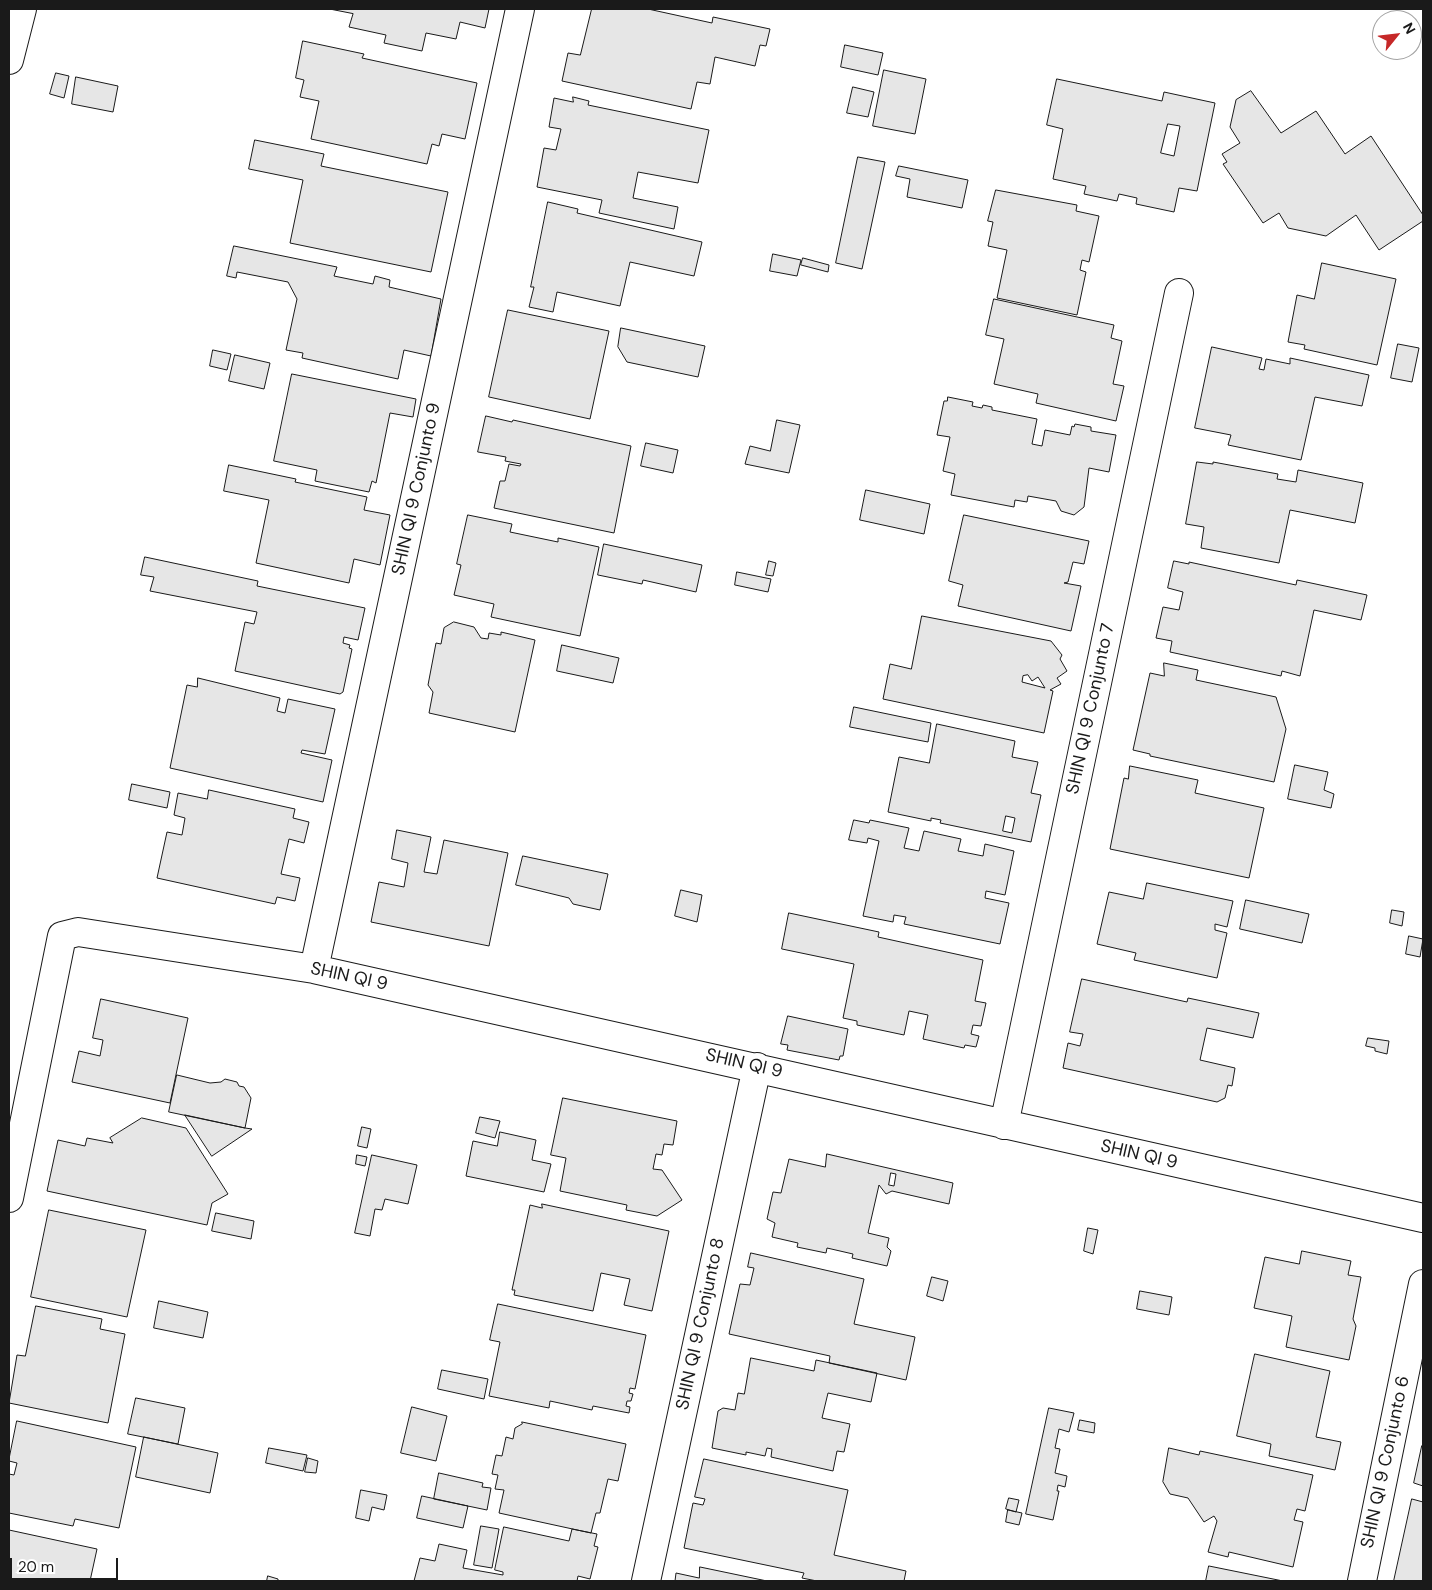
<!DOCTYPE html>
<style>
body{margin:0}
#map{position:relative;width:1432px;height:1590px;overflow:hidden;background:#fff;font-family:"DM Sans",sans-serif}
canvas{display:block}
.frame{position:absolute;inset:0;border:10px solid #1a1a1a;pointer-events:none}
.north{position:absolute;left:1372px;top:10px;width:50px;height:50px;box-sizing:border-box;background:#fff;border:1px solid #a3a3a3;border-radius:50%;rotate:61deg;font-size:14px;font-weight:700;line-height:20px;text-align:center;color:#1a1a1a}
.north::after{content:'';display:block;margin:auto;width:18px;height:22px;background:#c62828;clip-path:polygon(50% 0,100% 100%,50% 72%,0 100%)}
.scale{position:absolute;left:10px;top:1558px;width:108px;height:22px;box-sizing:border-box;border:2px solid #1a1a1a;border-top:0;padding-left:6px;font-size:15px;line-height:18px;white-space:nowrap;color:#1a1a1a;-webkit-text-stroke:4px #fff;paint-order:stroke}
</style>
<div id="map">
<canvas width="1432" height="1590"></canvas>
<div class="frame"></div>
<div class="north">N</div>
<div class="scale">20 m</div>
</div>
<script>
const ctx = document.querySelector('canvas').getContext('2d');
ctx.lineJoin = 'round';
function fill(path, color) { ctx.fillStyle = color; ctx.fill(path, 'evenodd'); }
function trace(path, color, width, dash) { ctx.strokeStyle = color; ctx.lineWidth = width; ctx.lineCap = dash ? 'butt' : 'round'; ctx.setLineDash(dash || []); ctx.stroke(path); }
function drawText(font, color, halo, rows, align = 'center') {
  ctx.font = font + ' "DM Sans",sans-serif'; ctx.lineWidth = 4; ctx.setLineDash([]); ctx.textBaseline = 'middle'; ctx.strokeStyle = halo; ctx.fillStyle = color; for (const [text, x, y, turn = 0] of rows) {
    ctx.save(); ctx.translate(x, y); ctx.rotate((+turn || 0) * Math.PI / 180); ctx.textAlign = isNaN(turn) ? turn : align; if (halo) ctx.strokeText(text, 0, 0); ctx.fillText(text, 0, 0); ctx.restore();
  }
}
const building = new Path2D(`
 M330,9H489L485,28L460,22L456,39L426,33L422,51L384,43L386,35L349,27L353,14Z
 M592,9H648L712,23L713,17L770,29L766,46L760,45L755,66L715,57L710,84L697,82L691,109L562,81L568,53L580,55Z
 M303,41L364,54L362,58L477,83L465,139L442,134L439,146L432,144L427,164L311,139L319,101L300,97L304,80L296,78Z
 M845,45L883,53L878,75L841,67Z
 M884,70L926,79L915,134L873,126Z
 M56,73L69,76L64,98L50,94Z
 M76,77L118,86L113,112L72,104Z
 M1057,79L1162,101L1164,92L1215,103L1197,191L1179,188L1174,212L1136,204L1137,198L1119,194L1117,201L1084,194L1086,186L1053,179L1063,129L1047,125ZM1168,124L1180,126L1174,156L1161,153Z
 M853,87L874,92L868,117L847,113Z
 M1251,91L1281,133L1316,111L1345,154L1371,136L1423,215V221L1379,250L1356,215L1326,236L1288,228L1279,213L1263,223L1223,164L1227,162L1222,154L1240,143L1230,127L1236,100Z
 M573,97L589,101L588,105L709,130L698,183L638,172L633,198L678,207L674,229L599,213L602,200L537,187L544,148L556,150L561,129L549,127L554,98L573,102Z
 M255,140L324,154L321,166L448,192L431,272L290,243L303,180L249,169Z
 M858,157L885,162L862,269L836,263Z
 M899,166L968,180L962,208L907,197L910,179L896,176Z
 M996,190L1077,205L1076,211L1099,216L1089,262L1082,260L1080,270L1086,272L1077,315L997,298L1007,250L988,246L993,222L988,221Z
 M548,202L578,209L577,213L702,242L694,276L630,262L620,306L557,292L553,312L529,307L534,287H531Z
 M234,246L337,267L334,276L373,284L375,276L390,280L389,287L441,299L431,356L404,350L398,379L302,358L303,353L286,350L297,299L288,282L237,272L236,278L227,276Z
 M773,254L801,260L797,276L770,271Z
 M803,258L829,265L828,272L801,265Z
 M1322,263L1396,279L1377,365L1304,349L1305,345L1288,342L1297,295L1314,299Z
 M994,299L1114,325L1111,338L1122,341L1113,384L1124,386L1116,421L1036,403L1038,394L994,384L1004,339L986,335Z
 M508,310L609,331L590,419L489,397Z
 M621,328L705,346L698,377L627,362L618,347Z
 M1398,344L1419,348L1412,382L1391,378Z
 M1212,347L1262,358L1259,369L1264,370L1266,359L1290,364V358L1369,375L1362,406L1315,397L1301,460L1228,445L1231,435L1195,428Z
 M213,350L231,354L227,370L210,366Z
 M235,355L270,363L264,389L229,381Z
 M292,374L416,399L413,417L390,413L376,483L372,481L369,492L315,481L317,470L274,461Z
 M948,397L973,402L972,406L982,408L983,405L992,407V410L1037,419L1032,444L1042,446L1045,430L1070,435L1072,426L1074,427L1075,424L1091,427V431L1116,435L1109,472L1089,468L1084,507L1074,515L1061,511L1056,501L1028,496L1027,502L1015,500L1014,507L951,495L955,474L943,471L950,437L937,435L944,401H947Z
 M486,416L512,422L513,420L631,446L614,533L494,508L500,481H505L509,464L520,466L521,464L505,461L506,457L478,452Z
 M777,420L800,425L789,473L745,464L750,446L770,451Z
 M646,443L678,450L673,473L641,466Z
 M1197,462L1213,464V462L1278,474L1277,479L1296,482L1298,470L1363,483L1355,523L1290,510L1279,563L1201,548L1204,527L1186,524Z
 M229,465L296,479L295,482L367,497L364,510L390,515L380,565L354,559L349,583L256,563L269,500L224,491Z
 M866,490L930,504L924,534L860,520Z
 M468,515L512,524L510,532L558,542V538L599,547L580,636L491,617L494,604L454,595L461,565L457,564Z
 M964,515L1089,541L1084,564L1073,562L1068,582L1064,583L1081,586L1071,631L958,606L963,585L949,581Z
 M604,544L702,565L696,592L643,580L642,584L598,575Z
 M145,557L258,581L257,586L365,608L358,640L344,637L343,643L350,645L349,648L352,649L343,692L340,694L235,671L245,622L254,624L257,612L150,591L154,577L141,575Z
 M769,561L776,563L773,576L766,575Z
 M1174,561L1189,564V562L1296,585L1297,580L1367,595L1361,620L1314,610L1300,676L1282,671L1281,676L1170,652L1172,641L1156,638L1163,607L1179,610L1183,592L1168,588Z
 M737,572L771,579L768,592L735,585Z
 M922,616L1051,641L1062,655L1060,659L1067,671L1057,678L1061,684L1050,690L1053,691L1044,733L883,699L890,664L911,669ZM1028,675L1032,681L1038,677L1045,688L1022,682L1023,676Z
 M454,622L474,627L481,638L488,639L489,633L501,635V632L535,640L515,732L429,713L433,692L428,685L436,643L441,644L444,628Z
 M562,645L619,658L613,683L557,671Z
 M1164,663L1198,670L1196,680L1276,697L1286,729L1274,782L1150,756V754L1133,750L1150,673L1164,676Z
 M198,678L280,698L277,711L285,713L288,699L335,709L325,754L302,750L301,753L332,760L323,802L170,768L187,685L197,687Z
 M854,707L931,723L928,742L850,727Z
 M937,724L1015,741L1012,757L1038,762L1031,793L1041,795L1031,842L940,823L941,820L931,818V821L888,812L899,757L929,763ZM1006,816L1015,818L1012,833L1003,831Z
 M1295,765L1328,772L1324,790L1334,794L1331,808L1288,799Z
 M1130,766L1198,780L1195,793L1264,808L1249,878L1110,849L1124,778L1128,779Z
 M132,784L170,792L167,808L129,800Z
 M209,790L295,809L293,818L309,822L304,843L289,839L281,874L300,878L295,901L277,897L275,904L157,878L167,832L182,835L185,818L174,815L178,793L207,799Z
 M854,820L869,823L870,820L909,828L904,848L919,851L924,831L961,839L958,851L983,856L985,844L1014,851L1005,895L986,891L985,898L1009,903L1000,944L904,924L906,917L894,915L893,922L863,916L879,841L868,838L867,843L849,840Z
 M397,830L431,837L424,872L437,874L444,840L508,853L489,946L371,922L379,882L404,887L408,863L392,859Z
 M523,856L608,874L600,910L573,904L569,898L516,885Z
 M1147,883L1233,901L1227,927L1215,924V930L1227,933L1217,978L1134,960L1136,953L1097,944L1109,892L1143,899Z
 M681,890L702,895L697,922L675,916Z
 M1246,900L1309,914L1302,943L1240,929Z
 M1392,910L1404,912L1402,926L1390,923Z
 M789,913L879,932L878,937L983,960L975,1001L986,1003L981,1026L973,1025L971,1034L979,1036L976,1047L965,1045L964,1048L923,1039L928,1015L909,1011L904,1035L857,1025V1021L843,1018L854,964L782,949Z
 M1409,936L1423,939L1420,957L1406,954Z
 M1082,979L1187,1002L1188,998L1259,1013L1253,1038L1207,1028L1200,1060L1235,1068L1232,1086L1228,1085L1225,1098L1217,1102L1063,1068L1068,1043L1080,1046L1083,1034L1070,1032Z
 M101,999L188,1018L170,1103L72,1082L79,1051L100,1056L103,1040L93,1038Z
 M788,1016L848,1029L843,1056H840L839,1060L787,1050L788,1045L781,1044Z
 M1368,1038L1389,1041L1387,1054L1375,1051V1048L1366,1046Z
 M177,1075L210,1083L221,1082L225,1079L237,1082L239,1086L244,1087L251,1098L245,1128L169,1112Z
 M563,1098L677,1121L673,1145L664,1144L662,1155L656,1154L653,1169L662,1170L682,1200L657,1216L626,1210L627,1205L560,1191L566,1158L551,1155Z
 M185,1115L245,1128L252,1129L212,1156Z
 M480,1117L500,1121L495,1138L476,1133Z
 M142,1118L186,1128L228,1194L212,1203L207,1225L47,1191L58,1140L85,1146L87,1138L113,1143L110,1138Z
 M362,1127L371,1129L367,1148L358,1146Z
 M500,1132L536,1140L532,1160L551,1164L544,1192L466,1176L473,1141L497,1146Z
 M827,1154L953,1183L949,1204L892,1191L886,1194L879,1185L868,1233L889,1238L887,1247L891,1251L887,1266L852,1258L853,1254L827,1248L826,1253L797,1247L798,1243L772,1237L775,1223L767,1219L773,1192L781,1193L789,1159L825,1167ZM891,1173L896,1174L894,1186L889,1185Z
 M357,1155L367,1157L365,1166L356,1164Z
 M372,1155L417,1165L408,1204L385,1199L382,1210L375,1209L370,1236L355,1233Z
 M542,1204L669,1231L652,1311L624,1305L630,1279L601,1273L593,1311L514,1295L515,1290H512L530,1205L542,1208Z
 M49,1210L146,1230L127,1317L31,1297Z
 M216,1213L254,1221L251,1239L212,1231Z
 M1088,1228L1098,1230L1093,1254L1084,1251Z
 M1302,1251L1351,1261L1348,1275L1361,1277L1353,1319L1356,1326L1349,1360L1286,1347L1292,1316L1254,1308L1265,1257L1299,1264Z
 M751,1253L864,1279L854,1324L915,1337L906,1380L829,1363L830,1356L729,1334L740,1284L750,1285L754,1268L748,1267Z
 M932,1277L948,1281L943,1301L927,1296Z
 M1140,1291L1172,1297L1169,1315L1137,1309Z
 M159,1301L208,1312L203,1338L154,1328Z
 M498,1304L646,1335L635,1389L630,1388L629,1393L633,1394L631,1401H627L626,1406L630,1407L629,1413L593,1406L592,1410L550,1401L549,1408L489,1396L500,1342L490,1340Z
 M36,1306L102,1319L100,1329L125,1334L108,1423L9,1403L17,1355L25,1356Z
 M1255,1354L1330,1371L1316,1437L1341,1442L1335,1470L1269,1456L1271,1444L1237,1436Z
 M751,1358L814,1371L816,1360L877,1373L871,1402L828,1393L822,1418L850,1424L844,1452L837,1451L833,1471L771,1457L772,1449L767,1448L765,1456L746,1452V1455L712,1448L718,1411L723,1408L735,1410L738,1393L744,1394Z
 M442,1370L488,1379L484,1399L438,1389Z
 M136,1398L185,1408L178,1444L128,1434Z
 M412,1407L447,1416L436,1461L401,1453Z
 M1049,1408L1074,1413L1069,1432L1059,1429L1055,1448L1060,1449L1055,1473L1067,1476L1065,1487L1058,1485L1057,1491H1059L1053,1520L1026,1514Z
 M1080,1420L1095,1423L1094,1433L1078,1430Z
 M17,1421L136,1447L119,1528L75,1519L73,1526L9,1513V1474L14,1475L17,1463L9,1461Z
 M522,1422L626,1444L618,1481L608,1479L600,1513H596L591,1533L499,1513L504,1490L495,1489L498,1475L492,1474L496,1455L502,1456L506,1437L513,1439L515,1428L522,1424Z
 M144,1437L218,1453L210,1493L136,1477Z
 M1422,1446L1423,1447V1486L1414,1483Z
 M269,1448L307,1455L303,1471L266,1463Z
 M1169,1448L1199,1455L1200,1451L1313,1475L1305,1511L1297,1509L1294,1520L1303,1522L1293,1567L1229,1552L1228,1557L1208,1552L1217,1521L1214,1516L1204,1522L1188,1498L1170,1494L1163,1482Z
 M308,1458L318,1461L316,1473L305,1472Z
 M704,1459L848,1490L834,1555L906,1571L904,1581H817L802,1578L804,1573L684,1548L693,1503L703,1505L705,1499L695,1497Z
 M439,1473L483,1483L482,1487L491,1488L487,1510L434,1499Z
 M361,1490L387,1495L384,1510L372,1507L369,1521L356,1518Z
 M422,1496L468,1506L463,1528L417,1518Z
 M1009,1498L1019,1500L1016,1512L1006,1509Z
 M1412,1499L1423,1502V1581H1394Z
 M1008,1510L1022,1513L1019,1525L1006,1522Z
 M481,1526L499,1529L492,1568L474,1565Z
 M504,1527L569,1541L572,1529L597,1534L594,1546L598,1547L590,1579L578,1576L577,1581H414L420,1558L435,1561L439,1544L467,1550L463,1568L503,1575V1572L495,1570Z
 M9,1530L97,1549L90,1581H9Z
 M1209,1566L1283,1581H1206Z
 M700,1567L767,1581H675L676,1573L699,1578Z
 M268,1576L278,1579V1581H267Z`);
fill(building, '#e6e6e6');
trace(building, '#1a1a1a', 1);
const minor = new Path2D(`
 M314,969L520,9
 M1004,1125L1179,293
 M9,1198L62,936L78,932L314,969L1423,1218
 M646,1581L757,1067
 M1362,1581L1423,1284`);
const secondary = new Path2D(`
 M9,60L22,9`);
trace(minor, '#1a1a1a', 30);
trace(secondary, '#1a1a1a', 30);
trace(minor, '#fff', 28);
trace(secondary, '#fff', 28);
drawText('18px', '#1a1a1a', '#fff', [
 ["SHIN QI 9 Conjunto 9",417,489,-78],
 ["SHIN QI 9 Conjunto 7",1091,709,-78],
 ["SHIN QI 9",349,977,12],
 ["SHIN QI 9",744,1064,13],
 ["SHIN QI 9",1139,1155,13],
 ["SHIN QI 9 Conjunto 8",701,1324,-78],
 ["SHIN QI 9 Conjunto 6",1386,1462,-78]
]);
</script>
